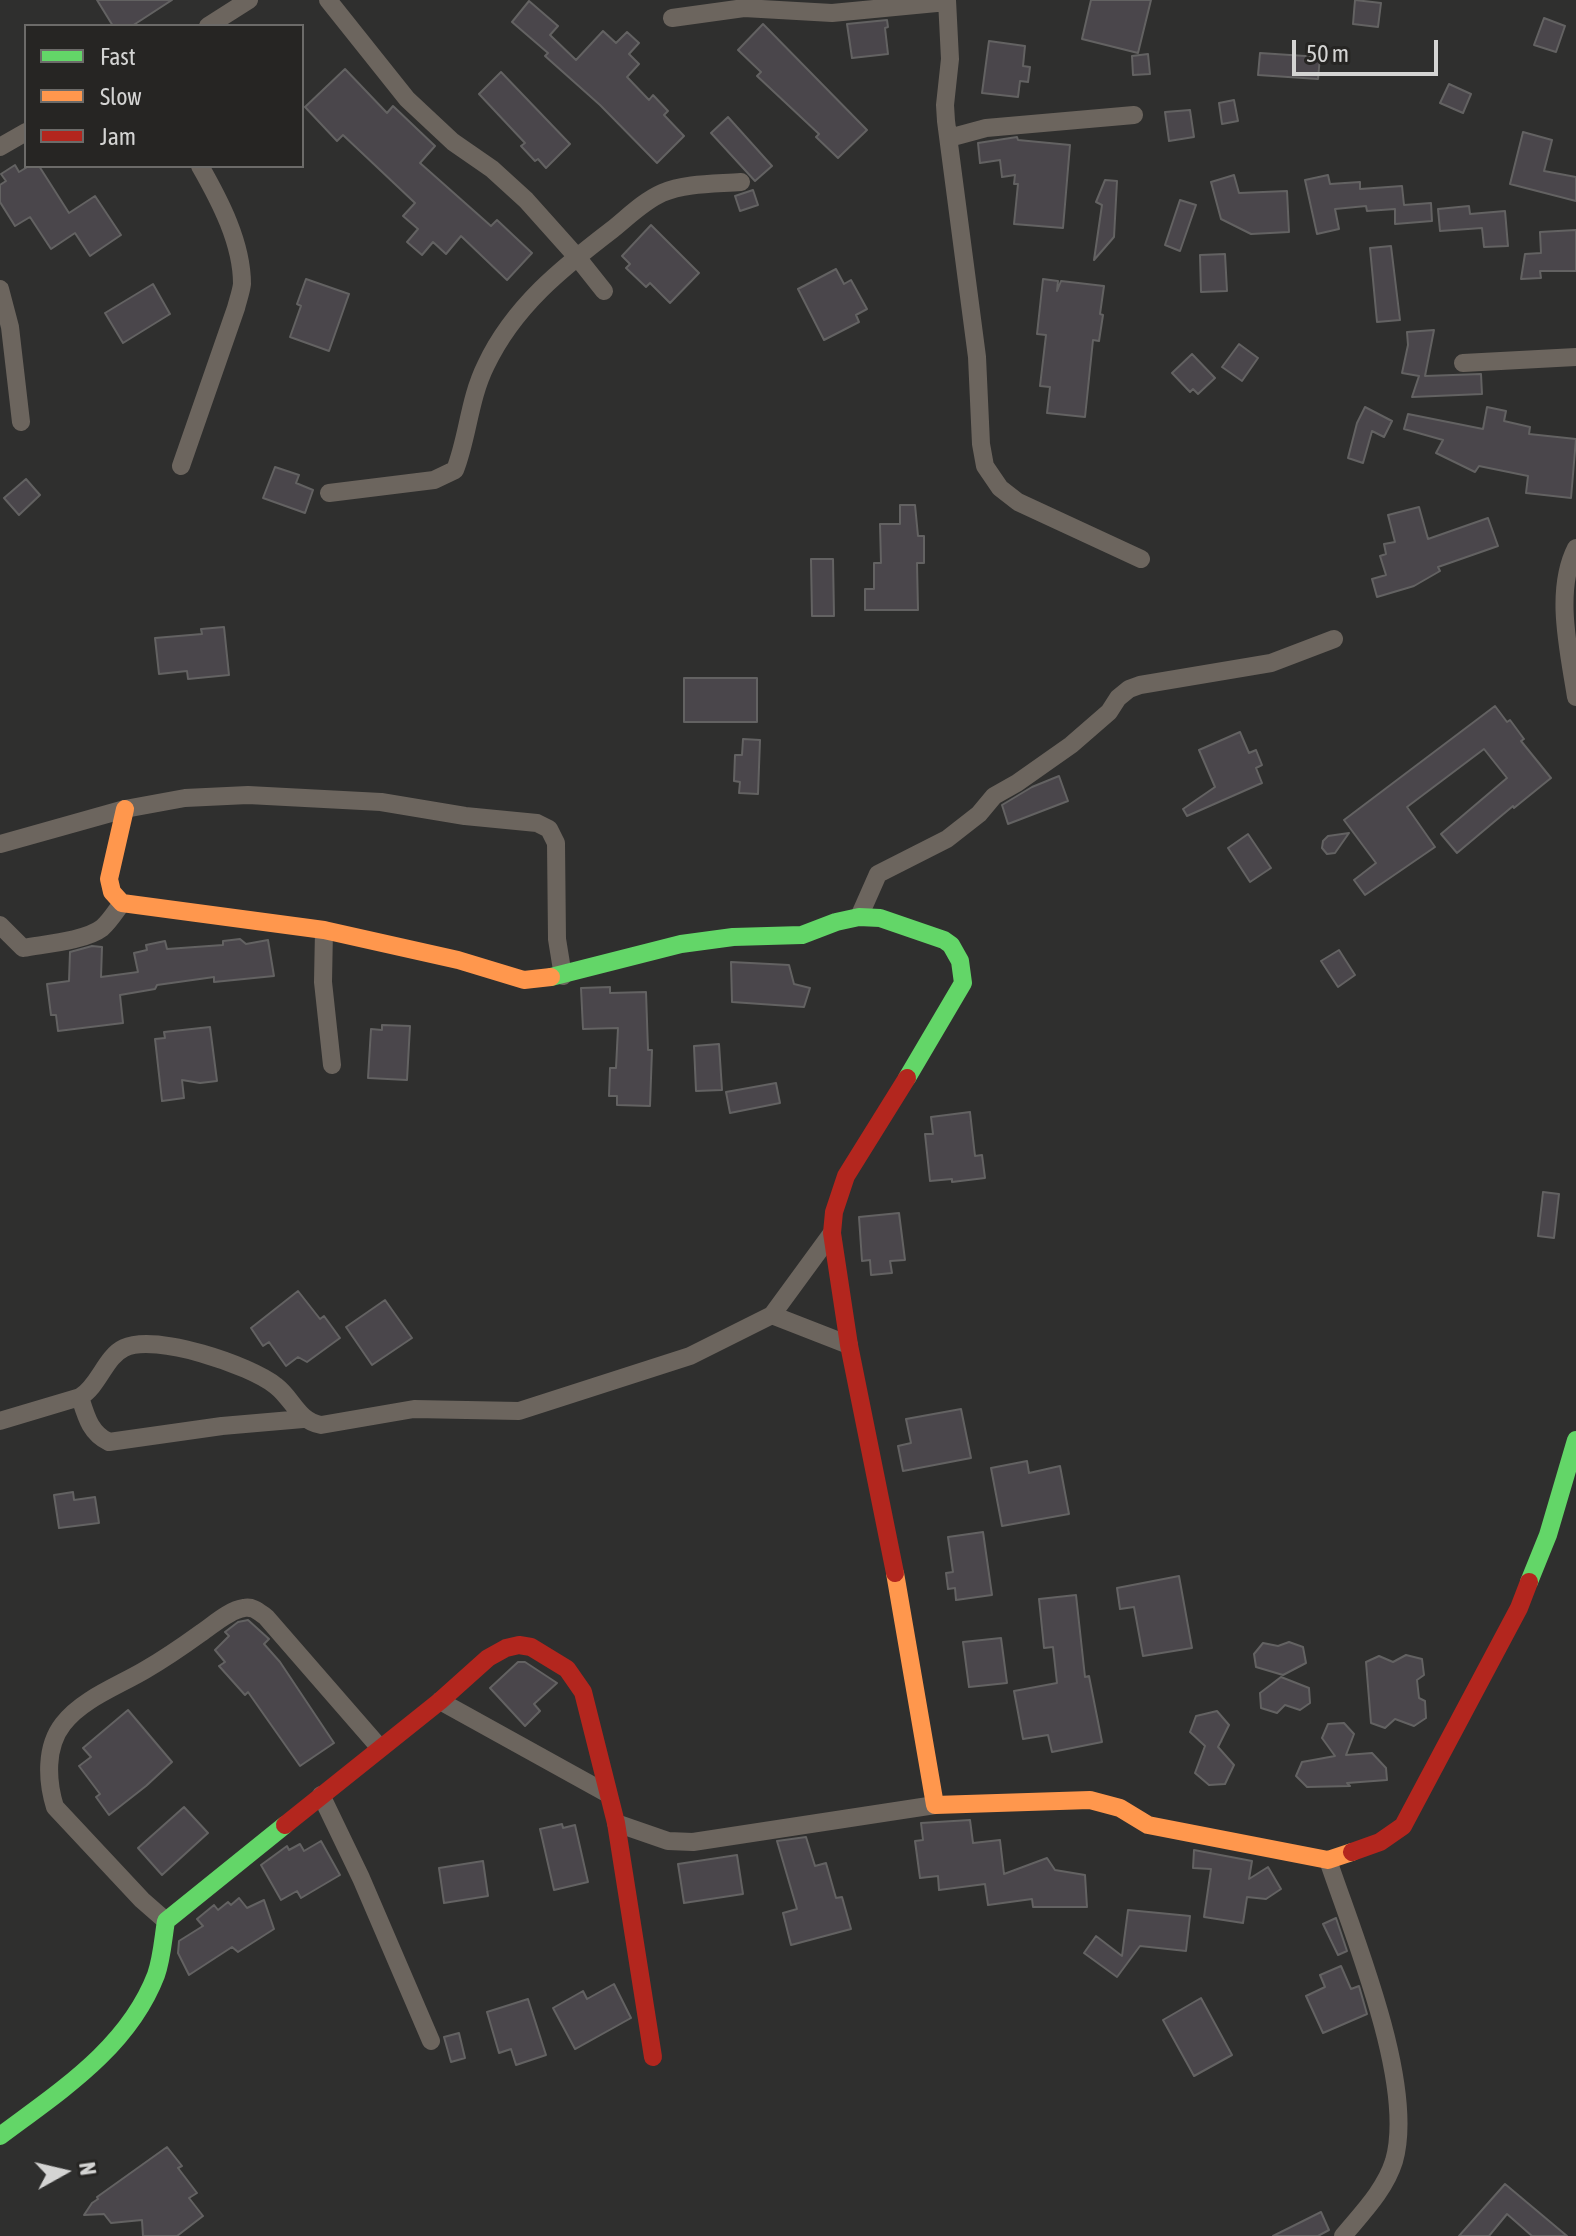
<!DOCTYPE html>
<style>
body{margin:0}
#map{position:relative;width:1576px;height:2236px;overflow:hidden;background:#2f2f2e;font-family:"Asap Condensed",sans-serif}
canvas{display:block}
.legend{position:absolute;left:24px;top:24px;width:280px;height:144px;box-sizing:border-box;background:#262523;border:2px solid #6c6b69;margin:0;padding:10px 14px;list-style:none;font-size:24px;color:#d4d4d3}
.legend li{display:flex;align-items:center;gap:16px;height:40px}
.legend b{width:40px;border:2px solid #6c6b69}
.north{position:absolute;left:24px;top:2132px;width:80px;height:80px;-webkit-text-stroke:6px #262523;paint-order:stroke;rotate:82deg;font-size:22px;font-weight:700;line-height:32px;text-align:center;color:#d4d4d3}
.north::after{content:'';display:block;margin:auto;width:28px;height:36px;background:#d4d4d3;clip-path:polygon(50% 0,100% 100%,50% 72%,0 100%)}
.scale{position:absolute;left:1292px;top:40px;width:146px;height:36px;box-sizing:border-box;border:4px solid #d4d4d3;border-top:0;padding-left:10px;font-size:24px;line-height:28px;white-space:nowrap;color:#d4d4d3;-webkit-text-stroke:6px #262523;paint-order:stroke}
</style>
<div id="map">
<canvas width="1576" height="2236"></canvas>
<ul class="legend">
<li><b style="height:10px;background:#63d668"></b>Fast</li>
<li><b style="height:10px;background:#ff974d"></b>Slow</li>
<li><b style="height:10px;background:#b3261e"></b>Jam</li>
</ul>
<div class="north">N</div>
<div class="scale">50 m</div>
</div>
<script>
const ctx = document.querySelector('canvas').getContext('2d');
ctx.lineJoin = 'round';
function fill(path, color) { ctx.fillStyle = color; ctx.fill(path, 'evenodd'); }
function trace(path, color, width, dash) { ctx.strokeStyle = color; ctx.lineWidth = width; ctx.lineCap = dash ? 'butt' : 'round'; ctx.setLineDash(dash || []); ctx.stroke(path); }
const building = new Path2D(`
 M97,0H172L132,26H113Z
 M1091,0H1151L1138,53L1082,39Z
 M1355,0L1381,3L1378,27L1353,24Z
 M529,1L558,26L550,35L576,60L603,31L616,43L627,32L639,43L629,54L639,64L627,77L649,100L653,95L668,111L664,115L684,136L657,163L600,105L545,56L548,53L512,22Z
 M1544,18L1565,26L1556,52L1534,45Z
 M887,20L888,27L885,28L888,54L852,58L847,24Z
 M763,24L867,130L838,158L816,137L819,134L757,76L761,72L738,50Z
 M989,41L1025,46L1023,66L1030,67L1028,82L1020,81L1018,97L982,93Z
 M1260,53L1320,57L1318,79L1258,75Z
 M1148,54L1150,74L1133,75L1132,56Z
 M345,69L387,113L393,106L435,146L420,163L491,226L497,220L532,253L507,280L461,236L446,254L433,242L422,255L407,242L418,229L403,216L415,203L343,135L337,141L305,107Z
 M501,72L570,144L546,168L538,159L535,161L521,146L525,143L479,94Z
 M1449,84L1471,94L1463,113L1440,103Z
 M1234,100L1238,121L1222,124L1219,103Z
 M1190,110L1194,137L1169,141L1165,112Z
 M728,117L772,166L755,181L711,133Z
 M1523,132L1552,140L1544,171L1576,177V201L1510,184Z
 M1017,137L1018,140L1070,145L1063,228L1014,224L1018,184H1014L1015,175L1002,177L1000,160L980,163L978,143Z
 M15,165L19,172L29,166H39L69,213L95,196L121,235L90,256L75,233L51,249L30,217L15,226L0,202V185L6,181L1,174Z
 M1234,175L1239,193L1287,191L1289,232L1251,234L1221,219L1211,182Z
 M1328,175L1330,184L1360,182V189L1402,186L1404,205L1431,203L1432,221L1395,224V209L1367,211L1366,206L1335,209L1339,229L1317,234L1305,180Z
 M1105,180L1117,181L1114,237L1094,260L1102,205L1096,202Z
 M753,190L758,205L740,211L735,196Z
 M1180,200L1196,205L1180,251L1165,245Z
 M1469,206L1470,214L1505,211L1508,246L1484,247L1482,228L1440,231L1438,209Z
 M651,225L699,273L670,303L650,283L646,287L626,268L630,264L622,256Z
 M1576,230V271H1540L1541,278L1521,279L1525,254L1541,253L1540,232Z
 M1391,246L1400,320L1377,322L1370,248Z
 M1225,254L1227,291L1201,292L1200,255Z
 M836,269L844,284L851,280L867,309L856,315L859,322L824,340L798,289Z
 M306,279L349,294L329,351L290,337L301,306L297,304Z
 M1043,279L1058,281L1057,291L1061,281L1104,286L1100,314L1103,315L1099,341L1093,340L1085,417L1047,413L1050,387L1040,386L1046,335L1037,334Z
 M153,284L170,314L123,343L105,313Z
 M1434,330L1425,376L1481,374L1482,394L1412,397L1419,376L1402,373L1408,345L1407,332Z
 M1239,344L1258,358L1242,381L1222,367Z
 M1192,354L1215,378L1198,394L1193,389L1190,392L1172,373Z
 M1365,407L1392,421L1384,437L1372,431L1363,463L1348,458L1357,423Z
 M1487,407L1506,411L1504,421L1530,427L1529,434L1576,439L1571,498L1526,493L1528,476L1479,466L1475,472L1436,453L1443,440L1404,429L1408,414L1483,429Z
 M275,467L299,475L296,483L313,490L305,513L263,498Z
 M26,479L40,495L19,515L4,498Z
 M900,505H915L918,536H924V563H917L918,610H865V589H874V563H881L880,524H900Z
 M1419,507L1428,539L1488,518L1498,546L1438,567L1440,571L1414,586L1377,597L1372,579L1386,575L1380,556L1386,554L1384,544L1395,542L1388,515Z
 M811,559H833L834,616H812Z
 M224,627L229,675L188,679L187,671L159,674L155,638L202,634L201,629Z
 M684,678H757V722H684Z
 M1495,706L1507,722L1510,720L1524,739L1521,741L1551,778L1514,808L1513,806L1457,853L1441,834L1507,778L1484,749L1407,807L1435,847L1365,895L1354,880L1376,863L1344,820Z
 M1240,732L1249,753L1256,750L1262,765L1256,768L1262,783L1187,816L1183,809L1215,787L1199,750Z
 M743,739L760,740L758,794L739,793L740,782L734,781L735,755H742Z
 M1059,776L1068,801L1008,824L1002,805L1032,787Z
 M1349,833L1335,853L1327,854L1322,848L1323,841L1328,836Z
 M1248,834L1271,868L1250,882L1228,848Z
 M240,939L246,944L268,940L274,976L214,982V977L157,985L155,989L120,995L123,1023L58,1031L56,1015H51L47,984L69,981L70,952L92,946L102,947L101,977L138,972L134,953L147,950L146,945L165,941L167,949L223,945V941Z
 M1339,950L1355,975L1338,987L1321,961Z
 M731,962L789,965L794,984L810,988L804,1007L732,1002Z
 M610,987V993L646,992L648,1050H652L650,1106L617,1105V1096H609L610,1068H616L618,1028L583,1029L581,988Z
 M382,1025L410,1026L407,1080L368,1078L371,1029L382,1030Z
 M210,1027L217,1081L200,1083L182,1080L184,1098L162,1101L155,1039L165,1038L164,1032Z
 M719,1044L722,1090L696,1091L694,1046Z
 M776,1083L780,1103L730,1113L726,1092Z
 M970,1112L975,1156L982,1155L985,1178L952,1182V1179L930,1181L925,1134H933L931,1117Z
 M1543,1192L1559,1194L1554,1238L1538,1236Z
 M899,1213L905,1260L890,1261L892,1273L871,1275L870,1260L862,1261L859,1217Z
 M298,1291L320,1319L324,1316L340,1338L307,1362L298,1357L286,1366L269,1342L263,1346L251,1328Z
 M385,1300L412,1338L372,1365L346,1327Z
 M961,1409L971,1458L903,1471L898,1446L911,1443L906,1419Z
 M1027,1461L1029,1473L1060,1466L1069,1514L1002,1526L991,1468Z
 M73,1492L74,1500L95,1497L99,1523L59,1528L54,1495Z
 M983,1532L992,1595L956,1600L955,1588L948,1589L946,1573L953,1572L948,1537Z
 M1179,1576L1192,1648L1143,1656L1134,1607L1120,1609L1117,1588Z
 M1076,1595L1085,1677L1089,1676L1102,1742L1052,1752L1048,1735L1023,1739L1014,1691L1057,1683L1053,1647L1044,1648L1039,1599Z
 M248,1620L269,1639L264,1644L280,1662L334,1743L300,1766L248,1692L245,1695L219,1666L225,1662L215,1650L229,1636L225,1632L238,1622Z
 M1001,1638L1007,1683L969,1687L963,1642Z
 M1289,1642L1303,1647L1306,1663L1283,1675L1256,1667L1254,1654L1263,1643L1278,1646Z
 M1406,1655L1422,1659L1424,1675L1417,1680L1419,1698L1425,1701L1426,1718L1414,1726L1395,1719L1385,1728L1371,1723L1366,1662L1379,1656L1393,1662Z
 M518,1662H525L557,1683L534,1704L540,1711L525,1726L490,1688Z
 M1281,1677L1309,1688L1310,1703L1300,1710L1285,1705L1277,1713L1261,1708L1260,1693Z
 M128,1710L172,1762L146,1786L109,1815L96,1797L100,1794L79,1766L91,1757L83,1748Z
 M1217,1711L1229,1725L1218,1747L1234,1765L1225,1784L1209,1785L1195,1773L1205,1746L1190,1732L1196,1716Z
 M1344,1723L1354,1734L1346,1755L1372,1753L1386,1768L1387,1780L1347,1783L1350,1786L1307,1787L1296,1776L1302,1762L1335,1756L1322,1738L1328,1724Z
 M184,1807L208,1833L162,1875L138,1848Z
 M970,1820L973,1843L1000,1840L1004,1874L1047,1858L1055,1870L1085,1875L1087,1907H1033L1032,1899L988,1905L985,1884L939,1890L938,1876L920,1878L915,1841L923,1840L921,1823Z
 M562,1824L563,1828L575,1825L588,1882L554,1890L540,1829Z
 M806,1837L815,1866L826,1863L836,1898L842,1897L851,1929L791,1945L783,1913L797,1909L777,1841Z
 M321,1841L340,1875L301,1898L297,1891L281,1900L261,1865L287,1846L289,1850L300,1844L304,1851Z
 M1194,1850L1252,1861L1249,1879L1268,1867L1281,1889L1266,1899L1247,1897L1243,1923L1204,1917L1211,1869L1193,1868Z
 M737,1855L743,1894L684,1903L678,1864Z
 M483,1861L488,1896L444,1903L439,1868Z
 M239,1898L247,1908L264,1900L274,1929L238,1952L232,1947L189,1975L178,1953L179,1941L203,1926L197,1919L214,1905L218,1910L228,1902L231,1905Z
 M1128,1910L1190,1916L1186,1951L1140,1946L1117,1977L1084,1953L1096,1936L1122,1956Z
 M1336,1918L1347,1951L1338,1955L1323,1924Z
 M1341,1966L1351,1989L1359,1986L1367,2014L1323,2033L1306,1996L1325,1987L1320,1975Z
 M614,1984L631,2018L575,2049L553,2008L583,1991L587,1999Z
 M1201,1998L1232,2055L1194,2076L1163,2020Z
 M528,1999L546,2055L516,2065L511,2049L499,2053L487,2012Z
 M459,2033L465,2058L451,2062L444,2037Z
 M167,2147L182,2166L178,2168L197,2193L189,2198L203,2216L177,2236H143L142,2220L111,2223L104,2214L84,2215L92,2203L98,2199L97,2197Z
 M1505,2184L1567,2236H1532L1507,2214L1489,2236H1459Z
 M1321,2212L1329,2230L1318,2236H1273Z`);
fill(building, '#4a464b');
trace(building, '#636262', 2);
trace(new Path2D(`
 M328,0L407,99L453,142L492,169L526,200L577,257L604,291
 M947,0L950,59L945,105L946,121L977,357L981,444L985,466L1000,488L1018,502L1141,559
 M672,18L744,8L832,13L947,2
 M208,26L249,0
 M949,138L986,128L1134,115
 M0,147L26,132
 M0,289L10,327L21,422
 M1463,363L1576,357
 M181,466L236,308C238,300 241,292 242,284C242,243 220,201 200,166
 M329,493L434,480L455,470C468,437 469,399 486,365C514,306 562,268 613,229C629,216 644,201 662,193C685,183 716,184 741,182
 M1576,548C1554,591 1569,651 1576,697
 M0,844L125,809L185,798L248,795L381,802L465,816L537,823L549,829L556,843L557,939L563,976
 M859,917L878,874L947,839L979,814L994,796L1017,783L1071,745L1109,712L1118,698L1129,689L1140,685L1271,663L1334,639
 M0,925L23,948C44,944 85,941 102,928C110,921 116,911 122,903
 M324,930L323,982L332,1065
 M772,1315L849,1345
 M80,1397C86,1416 90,1433 109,1442L222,1426L303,1419
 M0,1421L80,1397C99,1386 105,1357 124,1348C155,1333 250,1365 276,1386C293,1399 298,1421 321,1425L414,1409L519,1411L690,1356L772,1315L832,1233
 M440,1701L608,1794
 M321,1795L361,1878L431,2041
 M616,1823L668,1841L693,1842L935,1805
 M1328,1860C1353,1935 1416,2084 1394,2161C1385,2190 1362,2213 1343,2236
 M166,1921L142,1900L55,1807C47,1781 45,1747 63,1724C82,1699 118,1686 145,1670C164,1659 183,1646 201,1633C213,1625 229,1610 244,1608C253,1606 259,1612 266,1617L380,1748`), '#6c655e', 18);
trace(new Path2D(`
 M551,977L681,944L733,937L802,935L836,922L859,917L880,918L944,940L951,945L960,961L963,983L907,1078
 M1529,1582L1548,1535L1576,1440
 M0,2136C60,2091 128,2048 156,1975C162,1958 163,1939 166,1921L285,1825`), '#63d668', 18);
trace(new Path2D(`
 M125,809L109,879L112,892L122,903L324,930L458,960L524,980L551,977
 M895,1573L935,1805L1090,1800L1120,1808L1148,1825L1328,1860L1352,1852`), '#ff974d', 18);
trace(new Path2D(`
 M895,1573L849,1345L832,1233L834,1212L846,1176L907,1078
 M285,1825L440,1701L488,1658L506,1648L519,1645L531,1647L567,1669L583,1692L616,1823L653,2057
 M1352,1852L1380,1842L1403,1826L1519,1608L1529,1582`), '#b3261e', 18);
</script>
